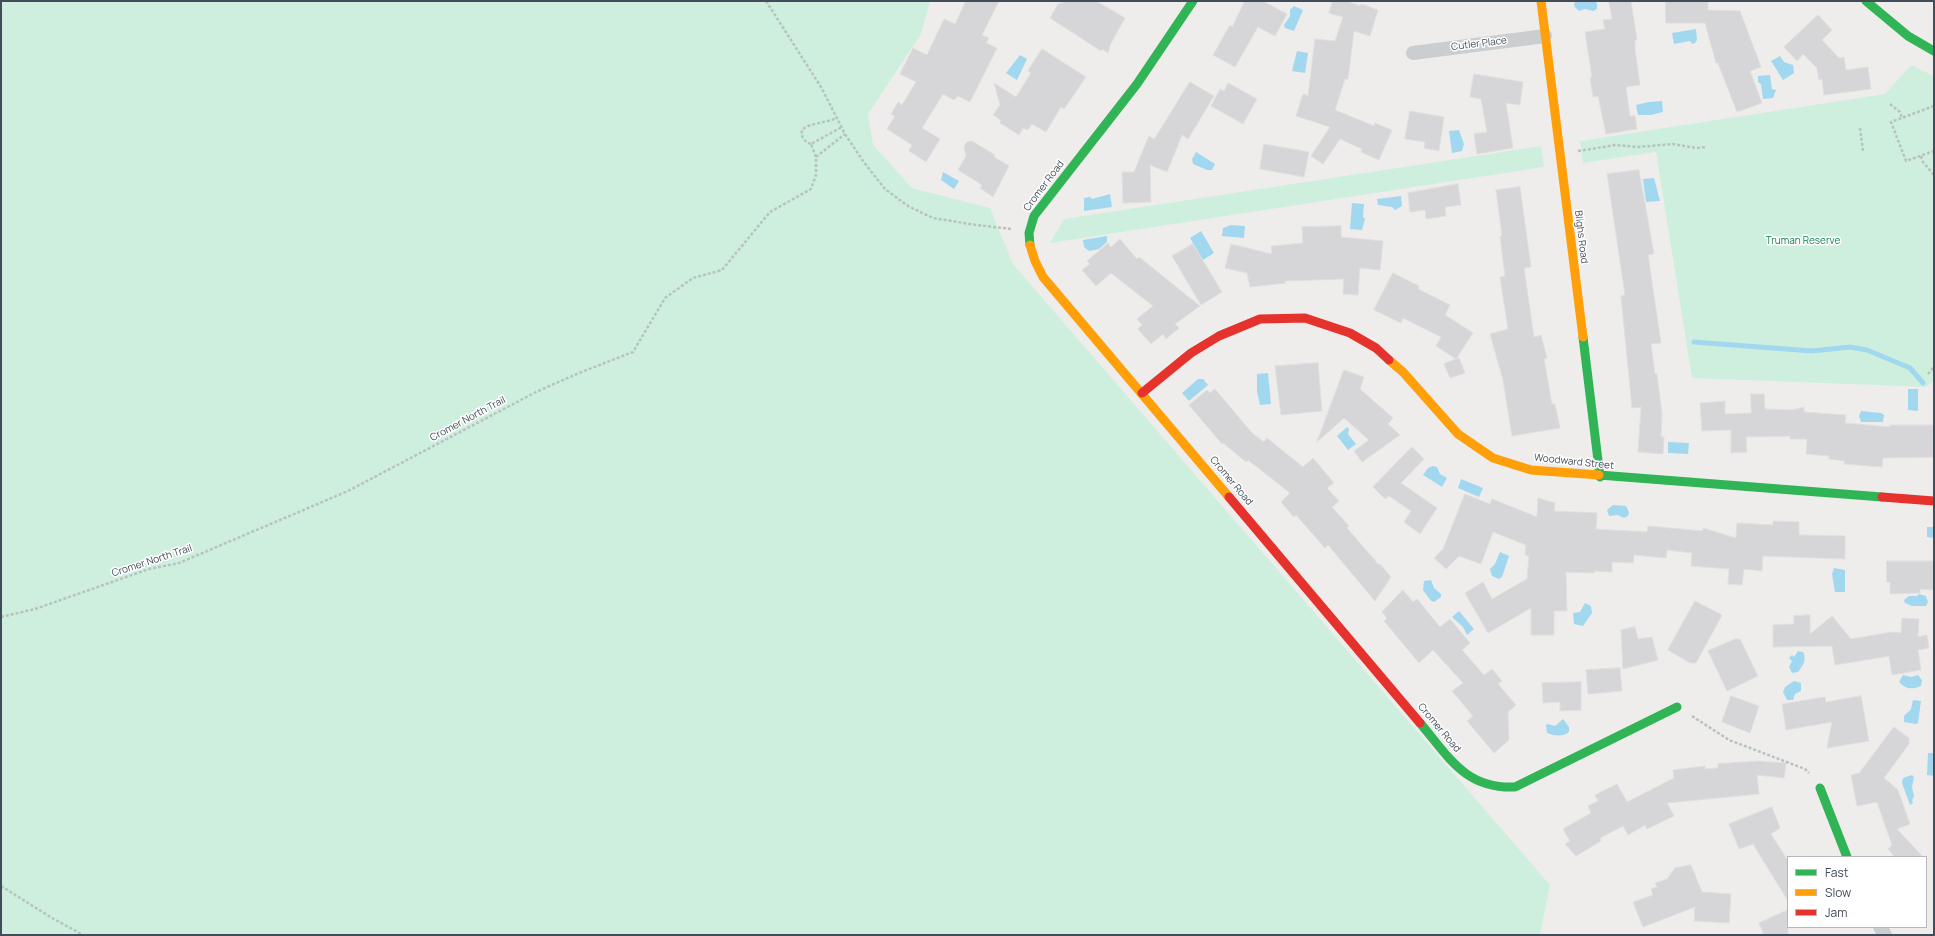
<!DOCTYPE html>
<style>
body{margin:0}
#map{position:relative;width:1935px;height:936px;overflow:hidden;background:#eeedec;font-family:Manrope,sans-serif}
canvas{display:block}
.frame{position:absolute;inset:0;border:2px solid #434d5a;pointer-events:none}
.legend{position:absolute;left:1787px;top:856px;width:140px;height:72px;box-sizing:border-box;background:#fff;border:1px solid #b4b8bd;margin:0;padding:5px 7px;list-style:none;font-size:12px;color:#434d5a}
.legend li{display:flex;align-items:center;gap:8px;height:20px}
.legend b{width:20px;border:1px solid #b4b8bd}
</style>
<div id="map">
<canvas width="1935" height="936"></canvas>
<div class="frame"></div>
<ul class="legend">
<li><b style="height:5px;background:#30b455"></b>Fast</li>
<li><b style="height:5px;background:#ff9f0a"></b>Slow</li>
<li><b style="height:5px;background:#e5322d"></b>Jam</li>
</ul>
</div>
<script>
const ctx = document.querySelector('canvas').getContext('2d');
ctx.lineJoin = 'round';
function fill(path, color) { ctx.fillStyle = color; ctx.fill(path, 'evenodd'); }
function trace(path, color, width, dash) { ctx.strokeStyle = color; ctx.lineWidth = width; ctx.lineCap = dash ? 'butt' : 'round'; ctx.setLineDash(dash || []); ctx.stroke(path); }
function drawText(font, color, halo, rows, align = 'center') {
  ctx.font = font + ' Manrope,sans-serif'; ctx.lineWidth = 3; ctx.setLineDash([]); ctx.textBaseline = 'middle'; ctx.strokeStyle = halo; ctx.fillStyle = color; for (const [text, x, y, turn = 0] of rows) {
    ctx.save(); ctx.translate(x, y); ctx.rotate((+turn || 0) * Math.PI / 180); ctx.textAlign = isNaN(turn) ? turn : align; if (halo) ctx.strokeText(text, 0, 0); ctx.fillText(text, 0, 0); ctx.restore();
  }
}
fill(new Path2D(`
 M1,1H930L921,34L868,114L873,145L912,188L990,208L1013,264L1550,885L1540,935H1Z
 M1911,65L1934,76V381L1926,387L1692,378L1656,152L1583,163L1580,141L1885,94Z
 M1541,146L1544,167L1050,243L1064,219Z`), '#cfefde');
fill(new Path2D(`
 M1575,1H1594L1597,3V9L1593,11L1585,9L1579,11L1574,6Z
 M1294,6L1303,10L1294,31L1285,28L1284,25L1290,16V10Z
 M1696,29L1697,40L1695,43L1692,44L1690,41L1674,44L1672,33Z
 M1297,51L1308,53L1305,73L1292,71Z
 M1020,55L1027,59L1017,80L1006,73Z
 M1780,56L1784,62L1793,65L1794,73L1783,80L1771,61Z
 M1770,75L1772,89L1776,90L1773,98L1763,99L1761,84L1758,82V76Z
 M1662,101L1663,112L1651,115H1638L1636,105L1649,102Z
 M1459,130L1464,144L1462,151L1452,153L1449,131Z
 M1196,152L1215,164L1212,170H1207L1193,164L1192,159Z
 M943,172L959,181L954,189L941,180Z
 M1654,178L1660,201L1646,202L1643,179Z
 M1110,194L1112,207L1084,211V198L1090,197L1092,199Z
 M1401,196L1402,206L1395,210L1392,207L1378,205L1377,199Z
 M1352,203L1364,204L1363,217L1365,219L1362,230L1350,229Z
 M1231,225L1245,226L1244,238L1222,236L1223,228Z
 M1201,231L1214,253L1203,260L1190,238Z
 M1107,236V242L1099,249L1089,251L1084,247L1083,240Z
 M1268,373L1271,404L1260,405L1257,391V374Z
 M1198,379H1203L1208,385L1189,401L1182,393Z
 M1908,389H1918V411L1908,410Z
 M1861,411L1881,413L1884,415L1883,422H1861L1859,416Z
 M1347,427L1349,429L1348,434L1356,444L1348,450L1337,436Z
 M1668,442L1689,443L1688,454L1668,453Z
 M1433,466L1437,467L1440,474L1447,478L1442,487L1423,475L1428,468Z
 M1461,479L1483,488L1479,497L1458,488Z
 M1613,505L1626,506L1629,512L1628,516L1624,518L1618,515L1609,516L1607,510Z
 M1927,527H1934V538L1927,537Z
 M1500,552L1509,556L1502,577L1499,579L1492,576L1490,569L1495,564Z
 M1834,568L1845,570V592H1835L1832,574Z
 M1431,580L1434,588L1441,594V597L1434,602L1431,601L1423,590L1424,581Z
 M1919,594L1926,596L1928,602L1926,606H1912L1905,603L1904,600L1909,596H1917Z
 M1585,603L1591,606L1592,613L1583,626L1574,624L1573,613L1580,612Z
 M1459,611L1474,629L1467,635L1463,627L1452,617Z
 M1798,651L1803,652C1807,659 1803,666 1798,672L1792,673L1789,667L1792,661L1789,658L1792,655L1794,657Z
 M1903,675L1911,677L1918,675L1922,680L1921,686C1912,690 1905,689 1899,682Z
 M1794,681L1801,683V691L1795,694L1793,700H1787L1783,692L1785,687Z
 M1913,700L1921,701L1918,723L1916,724L1904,722V716L1911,709Z
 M1563,719L1569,727V732C1563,737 1554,736 1547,733L1546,725L1548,724L1555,726Z
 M1928,753H1934V776L1927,775Z
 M1912,775L1914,777L1912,787L1914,796L1912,800L1913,803L1910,805L1902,783L1903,778Z`), '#a1d8ef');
trace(new Path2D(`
 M1694,342L1812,351L1850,347L1867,350L1910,368L1923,383`), '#a1d8ef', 5);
const building = new Path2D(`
 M966,1H999L982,35L989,38L986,43L997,48L970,102L958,96L954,100L943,94L922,128L940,139L926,162L909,151L912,145L887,129L895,116L891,114L898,102L902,105L916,82L900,74L913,48L927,55L944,19L955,24Z
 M1070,1H1096L1125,18L1111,43L1108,53L1102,49L1101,51L1050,18L1058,4Z
 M1245,1H1263L1287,14L1275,36L1258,27L1235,67L1213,55L1230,25L1232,27Z
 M1333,1H1346L1360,6L1361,4L1378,10L1370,36L1354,31L1348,79H1345L1335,110L1374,126L1375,123L1392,130L1379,160L1361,152L1362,149L1340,139L1323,164L1311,156L1330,127L1296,116L1303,94L1308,96L1315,39L1335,41L1343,17L1329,13Z
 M1609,1H1631L1637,40H1635V49L1640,85L1626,87L1630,116H1635L1637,129L1606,134L1598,96L1593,97L1590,78L1592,77L1585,32L1605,29L1603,20L1612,19Z
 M1666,1H1708V10L1740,11L1761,67L1750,71L1762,103L1737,112L1718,63H1716L1705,23H1666Z
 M1818,15L1832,30L1822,40L1839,58L1844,57L1846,70L1868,67L1871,89L1824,95L1822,79L1819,80L1817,68L1803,54L1797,61L1784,47Z
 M1042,49L1086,77L1064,109L1061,107L1046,132L1032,124L1028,130L1023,128L1019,135L1000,123L1001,120L993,115L1000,105L994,83L1016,97L1031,73L1028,71Z
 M1474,74L1523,82L1520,105L1506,103L1513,148L1477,154L1474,134L1487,132L1481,99L1470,97Z
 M1190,82L1214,96L1188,139L1182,135L1167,172L1150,165L1151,202L1123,203L1122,172H1134L1149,136L1154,139Z
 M1228,83L1257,99L1243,124L1211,106L1220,89L1224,91Z
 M1410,111L1444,117L1439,151L1424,148L1425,142L1405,139Z
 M972,141L995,155L994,157L1009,166L993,197L980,188L982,185L958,170L966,156L964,146L967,142Z
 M1264,144L1309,152L1304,177L1260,169Z
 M1639,170L1654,254L1648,255L1661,343L1651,344L1655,374H1657L1662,414L1661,437H1664L1663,454L1638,452L1641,407L1632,408L1621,296L1625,295L1607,174Z
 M1458,184L1461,205L1445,207L1446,216L1426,219L1425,210L1410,212L1408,193Z
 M1520,187L1531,267L1524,268L1534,337L1541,335L1547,358L1544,359L1552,404H1555L1560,428L1512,436L1503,380L1490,334L1508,329L1500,277L1505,276L1500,236H1502L1496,190Z
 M1341,226V237L1383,241L1380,270L1360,268L1358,295L1343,294L1344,279L1285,281L1286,283L1250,287L1247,273L1225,268L1231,244L1272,254L1271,246L1303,243L1302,227Z
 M1120,239L1137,259L1139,257L1200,306L1175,324L1179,328L1166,339L1163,334L1151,344L1138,329L1142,325L1137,319L1153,306L1111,273L1096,286L1082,270L1090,264L1087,261L1108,243L1111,247Z
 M1193,244L1222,292L1201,305L1172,256Z
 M1393,273L1419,286L1418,289L1450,305L1445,315L1473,333L1456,359L1436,346L1441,337L1403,318L1401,323L1374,310Z
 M1459,358L1465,373L1450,378L1444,364Z
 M1318,363L1322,411L1281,415L1275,366Z
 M1344,370L1364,377L1360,389L1393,418L1388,424L1400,435L1362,462L1354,451L1369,440L1344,418L1317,442Z
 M1215,389L1252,433L1264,442L1267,438L1303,467L1313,458L1334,483L1327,488L1339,501L1332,507L1349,526L1347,528L1379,565L1380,564L1391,577L1375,601L1328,545L1325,548L1296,515L1294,517L1281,502L1290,493L1248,460L1246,462L1223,443L1222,444L1189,405L1207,390L1210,393Z
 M1751,394H1764L1765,409L1792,410L1804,407V412L1846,415L1845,423L1890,427V425H1934V457L1883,458L1882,467L1844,464L1845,461L1829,459V456L1806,454L1807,439H1790V436L1746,437L1747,452L1731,453V430L1702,431L1700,403L1725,401V414L1751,413Z
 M1412,447L1424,459L1401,483L1437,508L1420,534L1404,522L1411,511L1389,496L1385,499L1373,487Z
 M1465,494L1490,504L1492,499L1537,517L1538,498L1555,503L1554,511L1597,513L1596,529L1647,532L1648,526L1703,531V528L1736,538L1737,523L1773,525V521L1799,522V535L1845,536V559L1763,556L1762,571L1744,569L1742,585L1728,584L1729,569L1691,566L1692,553L1667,550L1666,558L1634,555L1633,563L1612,562V572L1594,571V573L1566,572L1567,611H1554V635H1531V608L1488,633L1465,593L1483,582L1492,599L1527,579L1529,556L1525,555L1526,545L1493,532L1481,564L1459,556L1446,569L1434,558L1443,549Z
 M1887,561H1934V590L1920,589V593L1890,594V582H1887Z
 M1403,590L1413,602L1417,599L1440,627L1450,619L1470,643L1462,650L1484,675L1492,669L1502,681L1498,684L1516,705L1508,712L1509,740L1494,753L1467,721L1473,716L1452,691L1463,683L1433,650L1419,663L1384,621L1387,618L1382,612Z
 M1695,601L1722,615L1696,663H1690L1668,650Z
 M1810,615V634L1832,616L1851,639L1892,632L1901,633L1902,618L1919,619L1918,637L1927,635L1929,648L1918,650L1921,670L1892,675L1889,656L1835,665L1832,646L1773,647V625L1794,624V616Z
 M1635,627L1638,639L1652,637L1658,660L1623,669L1621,630Z
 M1735,639H1740L1758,676L1727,691L1708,651Z
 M1620,668L1622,691L1588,694L1586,670Z
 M1581,682V710L1560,711V702L1543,703L1542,683Z
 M1731,696L1759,706L1750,733L1722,722Z
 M1861,696L1869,741L1827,748L1832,722L1786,730L1782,704L1825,697L1826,702Z
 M1894,727L1909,738V744L1884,778L1898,790L1910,824L1897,829L1923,857H1895L1888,849L1892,845L1877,802L1857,806L1851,775L1859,773Z
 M1759,761L1786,763L1784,778L1757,775L1759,794L1667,803L1674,816L1647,829L1645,825L1628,835L1623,826L1600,838L1601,841L1576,856L1565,844L1570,841L1563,829L1591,813L1588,806L1598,801L1595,795L1617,784L1627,802L1674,778L1673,770L1705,766V769L1718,768V764Z
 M1772,807L1780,828L1771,834L1788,861V901L1753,844L1739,849L1729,824Z
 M1691,865L1702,892L1731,894L1729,923L1694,921L1695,907L1643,927L1633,902L1653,895L1651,889L1657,887L1655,883L1667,879L1675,868Z
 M1788,910V935H1764L1759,923Z`);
fill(building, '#d6d6d8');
trace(building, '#dfdfdf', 1);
trace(new Path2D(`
 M766,1L821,87L845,134L863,161L885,189L908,206L933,218L976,225L1012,229
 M1890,104L1900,112L1902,118
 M1934,106L1891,122L1906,161L1934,151
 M1860,128L1863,151
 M811,144C804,141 801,138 802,130C809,123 825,123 837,118
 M1578,151L1616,145L1637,147L1673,144L1696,148L1707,147
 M1921,156L1923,162L1934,175
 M816,157L845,134
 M1928,374L1934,367
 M1,617L35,609L149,569L179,563L348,491L536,392L579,373L633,352L665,298L693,278L722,270L770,212L811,189L816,175V157L811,144L842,127
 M1692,716L1729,740L1805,769L1809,773
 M1,886L52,918L83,935`), '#b7c3c1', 2.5, [3, 2]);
trace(new Path2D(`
 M1413,53L1545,36
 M1880,927L1885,935`), '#caced1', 14);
trace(new Path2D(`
 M1866,1L1908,36L1934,51
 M1030,245L1029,233L1034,216L1137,84L1193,1
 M1583,337L1600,477
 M1599,475L1882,497
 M1420,723C1449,757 1465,789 1515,787L1677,707
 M1820,788L1847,857`), '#30b455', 9);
trace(new Path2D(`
 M1541,1L1583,337
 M1030,245L1035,261L1043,277L1229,497
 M1389,360L1403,372L1458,434L1493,458L1531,470L1599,475`), '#ff9f0a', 9);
trace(new Path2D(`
 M1142,393L1191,353L1219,336L1260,319L1305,318L1350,333L1376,348L1389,360
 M1229,497L1420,723
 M1882,497L1934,501`), '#e5322d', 9);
drawText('10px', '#434d5a', '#fff', [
 ["Cutler Place",1479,44,-7],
 ["Cromer Road",1044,186,-53],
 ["Blighs Road",1581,237,83],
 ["Cromer North Trail",468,419,-28],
 ["Woodward Street",1574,462,6],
 ["Cromer Road",1231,481,50],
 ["Cromer North Trail",152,561,-18],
 ["Cromer Road",1439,728,50]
]);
drawText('10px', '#117e51', '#fff', [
 ["Truman Reserve",1803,241]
]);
</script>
